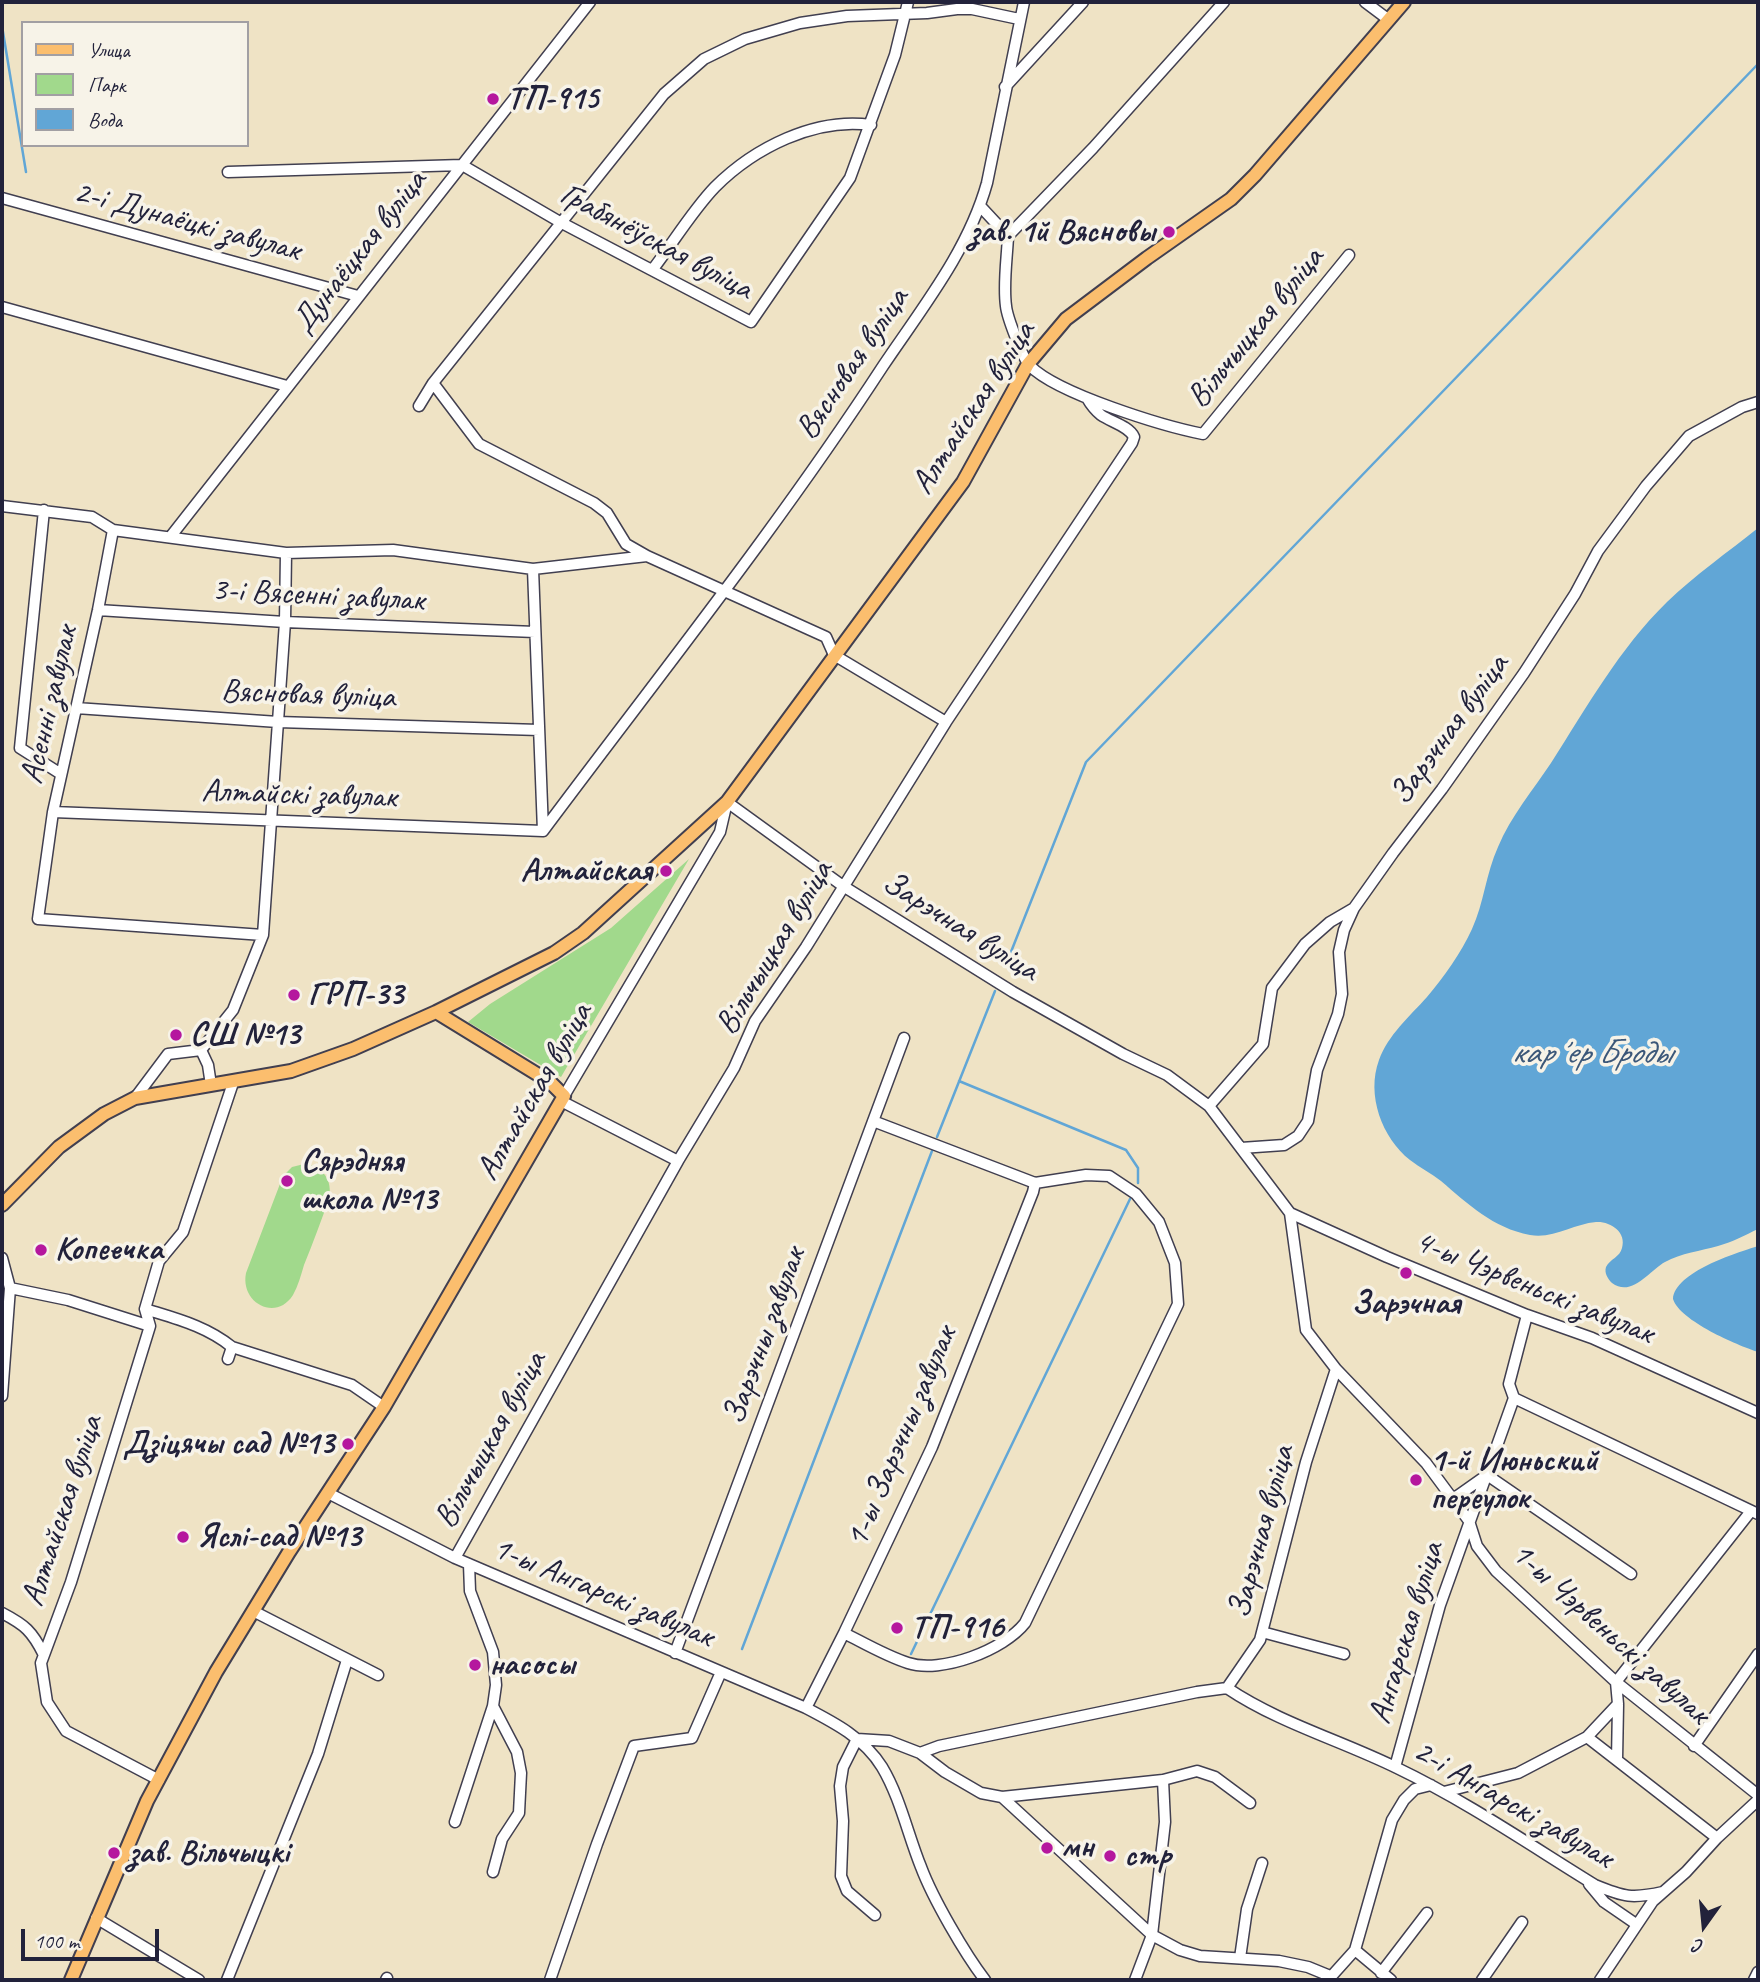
<!DOCTYPE html>
<meta charset="utf-8">
<style>
body{margin:0}
#map{position:relative;width:1760px;height:1982px;overflow:hidden;background:#efe3c5;font-family:Caveat,sans-serif}
canvas{display:block}
.frame{position:absolute;inset:0;border:4px solid #22223b;pointer-events:none}
.legend{position:absolute;left:21px;top:21px;width:228px;height:126px;box-sizing:border-box;background:#f7f3e8;border:2px solid #a29fa3;margin:0;padding:9px 12px;list-style:none;font-size:21px;color:#22223b}
.legend li{display:flex;align-items:center;gap:14px;height:35px}
.legend b{width:35px;border:2px solid #a29fa3}
.north{position:absolute;left:1669px;top:1891px;width:70px;height:70px;-webkit-text-stroke:5px #f7f3e8;paint-order:stroke;rotate:195deg;font-size:19px;font-weight:700;line-height:28px;text-align:center;color:#22223b}
.north::after{content:'';display:block;margin:auto;width:24px;height:32px;background:#22223b;clip-path:polygon(50% 0,100% 100%,50% 72%,0 100%)}
.scale{position:absolute;left:21px;top:1929px;width:138px;height:32px;box-sizing:border-box;border:4px solid #22223b;border-top:0;padding-left:9px;font-size:21px;line-height:24px;white-space:nowrap;color:#22223b;-webkit-text-stroke:5px #f7f3e8;paint-order:stroke}
</style>
<div id="map">
<canvas width="1760" height="1982"></canvas>
<div class="frame"></div>
<ul class="legend">
<li><b style="height:9px;background:#fbbe6e"></b>Улица</li>
<li><b style="height:19px;background:#a1d98c"></b>Парк</li>
<li><b style="height:19px;background:#61a6d6"></b>Вода</li>
</ul>
<div class="north">С</div>
<div class="scale">100 m</div>
</div>
<script>
const ctx = document.querySelector('canvas').getContext('2d');
ctx.lineJoin = 'round';
function fill(path, color) { ctx.fillStyle = color; ctx.fill(path, 'evenodd'); }
function trace(path, color, width, dash) { ctx.strokeStyle = color; ctx.lineWidth = width; ctx.lineCap = dash ? 'butt' : 'round'; ctx.setLineDash(dash || []); ctx.stroke(path); }
function drawText(font, color, halo, rows, align = 'center') {
  ctx.font = font + ' Caveat,sans-serif'; ctx.lineWidth = 7; ctx.setLineDash([]); ctx.textBaseline = 'middle'; ctx.strokeStyle = halo; ctx.fillStyle = color; for (const [text, x, y, turn = 0] of rows) {
    ctx.save(); ctx.translate(x, y); ctx.rotate((+turn || 0) * Math.PI / 180); ctx.textAlign = isNaN(turn) ? turn : align; if (halo) ctx.strokeText(text, 0, 0); ctx.fillText(text, 0, 0); ctx.restore();
  }
}
fill(new Path2D(`
 M689,859L561,1077L468,1022L490,1004L611,928Z
 M304,1164C323,1166 333,1180 329,1199C321,1221 313,1243 304,1265C301,1275 298,1286 293,1295C276,1322 240,1303 246,1273L283,1176L292,1167Z`), '#a1d98c');
fill(new Path2D(`
 M1758,528V1229C1745,1235 1733,1242 1718,1246C1701,1251 1681,1253 1665,1262C1650,1270 1632,1298 1612,1283C1608,1279 1604,1273 1606,1267C1610,1259 1620,1257 1622,1248C1627,1232 1610,1221 1596,1222C1573,1224 1554,1239 1530,1235C1493,1228 1468,1204 1441,1181C1431,1173 1420,1168 1410,1160C1382,1138 1366,1095 1379,1060C1388,1035 1410,1016 1427,997C1444,977 1461,953 1472,929C1484,903 1486,873 1498,847C1511,816 1533,790 1551,763C1587,707 1619,649 1667,602C1695,575 1728,552 1758,528Z
 M1758,1246V1352C1737,1345 1680,1321 1673,1299C1675,1272 1736,1253 1758,1246Z`), '#61a6d6');
trace(new Path2D(`
 M2,26L26,172
 M1007,962L1086,762L1758,64
 M959,1081L1126,1150L1138,1168V1183
 M937,1137L995,991
 M742,1649L932,1151
 M911,1654L1130,1199`), '#61a6d6', 2.5);
const minor = new Path2D(`
 M1365,2L1389,20
 M1005,87L1083,2
 M228,172L462,165L560,222L751,322L850,178L895,55L908,2
 M2,198L358,296
 M981,207L1008,236L1093,148L1224,2
 M1008,236C1007,259 1003,284 1006,306C1007,317 1023,359 1030,366C1058,394 1163,426 1203,434L1349,255
 M653,269C673,243 692,211 715,187C754,148 815,117 871,125
 M2,307L287,386
 M433,383L479,444L594,503L607,513L626,544L647,556L826,637L834,655L946,722
 M419,406L433,383L664,94L704,59L745,39L800,23L847,16L927,13L957,9H972L1019,19
 M2,506L92,517L113,530L286,553L393,550L533,569L647,556
 M44,510L20,748L61,774
 M113,530L98,610L53,812L38,919L263,935
 M171,536L590,2
 M533,569L543,831
 M98,610L285,622L535,632
 M76,708L278,722L539,730
 M53,812L543,831
 M543,831C658,677 778,527 883,366C922,308 968,251 987,183L1024,2
 M201,1050L233,1010L263,935L285,622L286,553
 M564,1096L720,832L727,802L843,886L1013,992L1123,1054L1167,1075L1209,1106L1290,1213L1306,1330L1336,1369L1306,1462L1260,1640L1227,1688L1197,1692L939,1746L920,1753
 M135,1098L168,1054L201,1050L208,1065L211,1085
 M561,1101L678,1161
 M1209,1106L1263,1044L1272,988L1305,944L1330,922L1354,908L1393,853L1442,789L1524,673L1575,594L1598,551L1646,486L1689,436L1742,407L1758,402
 M1241,1148L1284,1145L1298,1136L1308,1121L1317,1070L1338,1014L1342,994L1339,952L1344,930L1354,908
 M1290,1213L1387,1257L1527,1315L1592,1338L1758,1413
 M2,1258L10,1288L2,1396
 M10,1288L68,1300L150,1326
 M145,1309C177,1319 206,1326 232,1347L352,1385L384,1407
 M228,1359L232,1347
 M1336,1369L1426,1463L1469,1521L1477,1546L1496,1571L1616,1682L1758,1795
 M1514,1398L1758,1514
 M328,1493L455,1558L806,1708C835,1723 864,1738 882,1767C900,1797 908,1835 921,1867C933,1899 965,1954 985,1980
 M1453,1499L1487,1475L1631,1574
 M455,1558L678,1161L734,1068L755,1021L806,947L946,722L1132,443L1134,437C1129,426 1111,422 1101,415C1095,410 1091,405 1087,398
 M253,1611L378,1675
 M2,1613C25,1625 32,1631 44,1655
 M1262,1632L1344,1654
 M844,1633C864,1643 886,1656 908,1663C941,1674 1004,1650 1025,1623L1178,1304L1175,1263L1159,1222L1136,1194L1109,1176L1086,1175L1035,1183L873,1121
 M675,1653L904,1038
 M1227,1688C1279,1723 1340,1740 1397,1768C1466,1801 1530,1845 1595,1885C1624,1897 1632,1899 1663,1892
 M806,1708L844,1633L932,1447L1033,1192L1035,1183
 M1587,1737L1717,1838
 M1694,1746L1758,1654
 M1617,1760L1618,1705
 M1395,1767L1440,1605L1514,1398L1509,1384L1527,1315
 M159,1780L66,1731L47,1702L41,1663L71,1582L150,1326L145,1309L159,1261L183,1232L233,1083
 M1444,1792L1518,1773L1587,1737L1618,1704L1616,1682L1751,1511
 M1002,1797L1163,1780L1197,1771L1215,1777L1250,1803
 M455,1822L493,1706L496,1685L493,1652L470,1591L469,1564
 M493,1872L502,1839L519,1813L521,1773L517,1752L493,1706
 M1589,1884L1604,1902L1636,1924
 M875,1915L847,1891L841,1876L843,1821L840,1786L843,1767L857,1739L889,1741L920,1753L945,1772L981,1793L1002,1797L1152,1935
 M96,1918L199,1980
 M1152,1935L1165,1822L1163,1780
 M1355,1950L1391,1980
 M1240,1958L1247,1909L1262,1863
 M1381,1973L1427,1913
 M227,1980L318,1754L347,1660
 M386,1980L387,1978
 M550,1980L597,1844L634,1746L692,1738L721,1672
 M1135,1980L1152,1935L1180,1950L1200,1956L1279,1961L1308,1967L1330,1976
 M1328,1980L1355,1950L1392,1820L1404,1800L1415,1789L1431,1785
 M1482,1980L1522,1922
 M1600,1980L1653,1901L1686,1872L1717,1838L1758,1800
 M1754,1980L1758,1972`);
const major = new Path2D(`
 M2,1205L59,1147L104,1114L135,1098L291,1071L353,1049L436,1012L554,953L583,933L727,802L963,482L1028,364L1066,319L1147,258L1231,199L1255,175L1404,2
 M71,1980L147,1801L216,1672L289,1552L384,1407L564,1096L550,1082L436,1012`);
trace(minor, '#413f50', 13);
trace(major, '#413f50', 16);
trace(minor, '#fff', 10);
trace(major, '#fbbe6e', 12);
for (const [x, y, r, color] of [
 [493,99,7,"#b5179e"],
 [1169,232,7,"#b5179e"],
 [666,871,7,"#b5179e"],
 [294,995,7,"#b5179e"],
 [176,1035,7,"#b5179e"],
 [287,1181,7,"#b5179e"],
 [41,1250,7,"#b5179e"],
 [1406,1273,7,"#b5179e"],
 [348,1444,7,"#b5179e"],
 [1416,1480,7,"#b5179e"],
 [183,1537,7,"#b5179e"],
 [897,1628,7,"#b5179e"],
 [475,1665,7,"#b5179e"],
 [1047,1848,7,"#b5179e"],
 [114,1853,7,"#b5179e"],
 [1110,1856,7,"#b5179e"]
]) { const dot = new Path2D(); dot.arc(x, y, r, 0, 2 * Math.PI); ctx.fillStyle = color; ctx.fill(dot); trace(dot, '#f7f3e8', 2.5); }
drawText('bold 33px', '#22223b', '#f7f3e8', [
 ["ТП-915",507,99],
 ["зав. 1й Вясновы",1155,232,"right"],
 ["Алтайская",652,871,"right"],
 ["ГРП-33",308,995],
 ["СШ №13",190,1035],
 ["Сярэдняя",301,1162],
 ["школа №13",301,1200],
 ["Копеечка",55,1250],
 ["Зарэчная",1406,1304,"center"],
 ["Дзіцячы сад №13",334,1444,"right"],
 ["1-й Июньский",1430,1461],
 ["переулок",1430,1499],
 ["Яслі-сад №13",197,1537],
 ["ТП-916",911,1628],
 ["насосы",489,1665],
 ["мн",1061,1848],
 ["зав. Вільчыцкі",128,1853],
 ["стр",1124,1856]
], 'left');
drawText('33px', '#22223b', '#f7f3e8', [
 ["2-і Дунаёцкі завулак",187,222,15],
 ["Грабянёўская вуліца",656,242,28],
 ["Дунаёцкая вуліца",360,252,-52],
 ["Вільчыцкая вуліца",1256,328,-51],
 ["Вясновая вуліца",853,364,-56],
 ["Алтайская вуліца",974,408,-57],
 ["3-і Вясенні завулак",318,596,3],
 ["Вясновая вуліца",308,695,2],
 ["Асенні завулак",50,705,-77],
 ["Зарэчная вуліца",1450,730,-54],
 ["Алтайскі завулак",299,795,2],
 ["Зарэчная вуліца",960,927,32],
 ["Вільчыцкая вуліца",775,948,-59],
 ["Алтайская вуліца",535,1092,-60],
 ["4-ы Чэрвеньскі завулак",1534,1288,22],
 ["Зарэчны завулак",765,1336,-70],
 ["1-ы Зарэчны завулак",902,1437,-67],
 ["Вільчыцкая вуліца",491,1440,-61],
 ["Алтайская вуліца",63,1511,-72],
 ["Зарэчная вуліца",1262,1532,-75],
 ["1-ы Ангарскі завулак",603,1593,23],
 ["Ангарская вуліца",1407,1633,-73],
 ["1-ы Чэрвеньскі завулак",1610,1634,42],
 ["2-і Ангарскі завулак",1513,1805,30]
]);
drawText('italic 35px', '#3b5779', '#f7f3e8', [
 ["карʼер Броды",1591,1054]
]);
</script>
